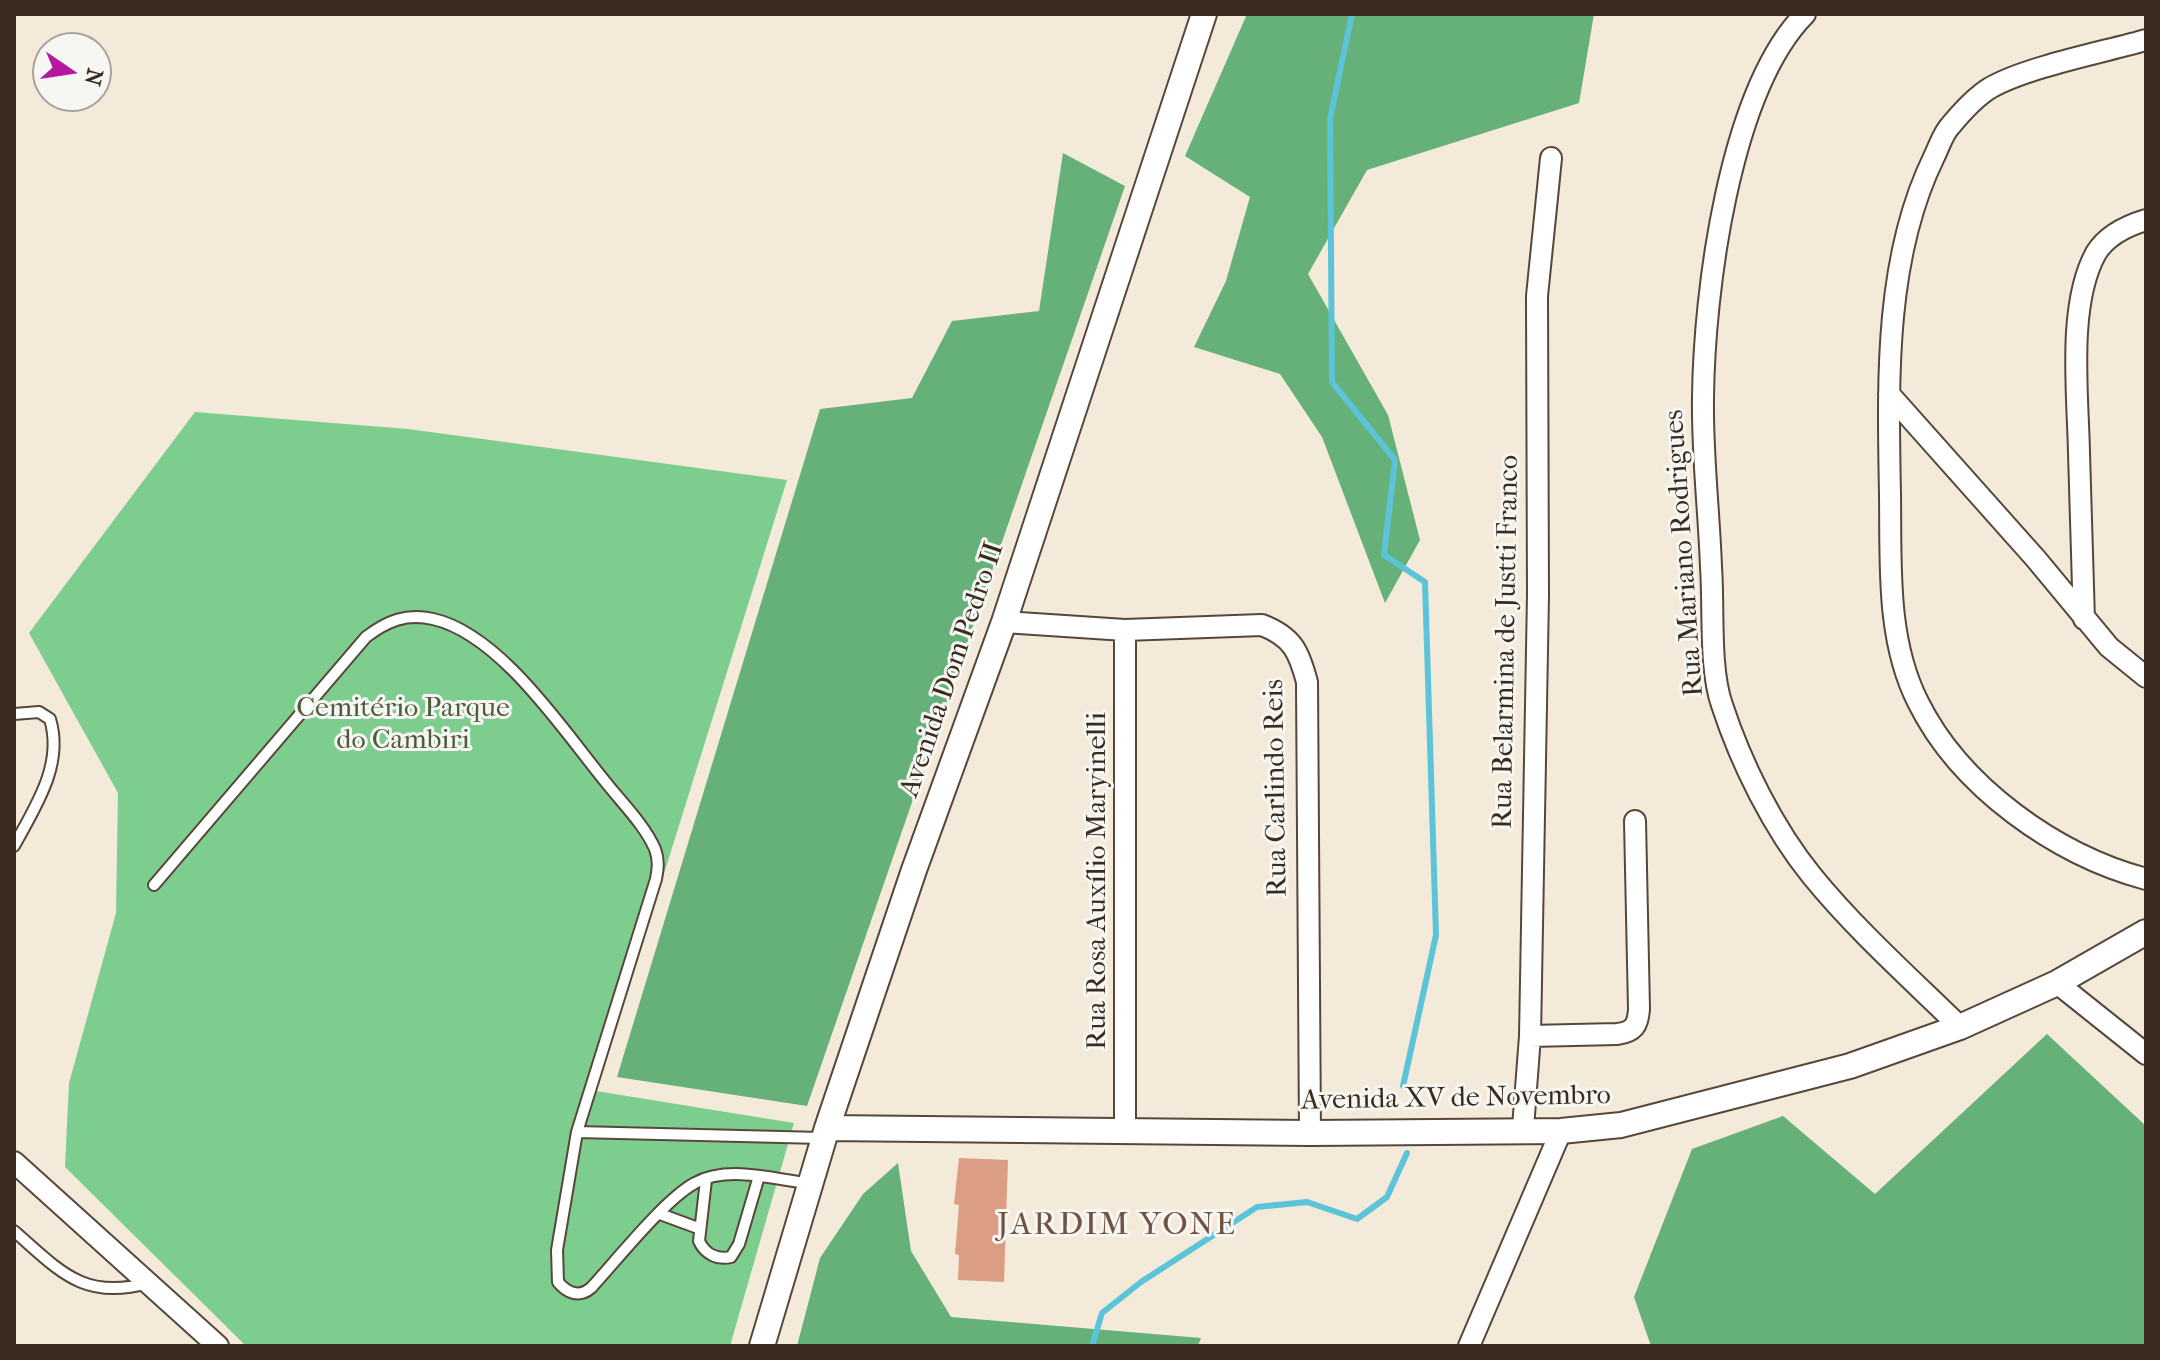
<!DOCTYPE html>
<meta charset="utf-8">
<style>
body{margin:0}
#map{position:relative;width:2160px;height:1360px;overflow:hidden;background:#f4ead9;font-family:"IM FELL French Canon",serif}
canvas{display:block}
.frame{position:absolute;inset:0;border:16px solid #3b2a1e;pointer-events:none}
.north{position:absolute;left:32px;top:32px;width:80px;height:80px;box-sizing:border-box;background:#f6f6f2;border:2px solid #aba49d;border-radius:50%;rotate:103deg;font-size:22px;font-weight:700;line-height:32px;text-align:center;color:#3b2a1e}
.north::after{content:'';display:block;margin:auto;width:28px;height:36px;background:#b5179e;clip-path:polygon(50% 0,100% 100%,50% 72%,0 100%)}
</style>
<div id="map">
<canvas width="2160" height="1360"></canvas>
<div class="frame"></div>
<div class="north">N</div>
</div>
<script>
const ctx = document.querySelector('canvas').getContext('2d');
ctx.lineJoin = 'round';
function fill(path, color) { ctx.fillStyle = color; ctx.fill(path, 'evenodd'); }
function trace(path, color, width, dash) { ctx.strokeStyle = color; ctx.lineWidth = width; ctx.lineCap = dash ? 'butt' : 'round'; ctx.setLineDash(dash || []); ctx.stroke(path); }
function drawText(font, color, halo, rows, align = 'center') {
  ctx.font = font + ' "IM FELL French Canon",serif'; ctx.lineWidth = 6; ctx.setLineDash([]); ctx.textBaseline = 'middle'; ctx.strokeStyle = halo; ctx.fillStyle = color; for (const [text, x, y, turn = 0] of rows) {
    ctx.save(); ctx.translate(x, y); ctx.rotate((+turn || 0) * Math.PI / 180); ctx.textAlign = isNaN(turn) ? turn : align; if (halo) ctx.strokeText(text, 0, 0); ctx.fillText(text, 0, 0); ctx.restore();
  }
}
fill(new Path2D(`
 M195,412L408,429L787,480L596,1091L794,1123L730,1346H246L65,1167L69,1083L116,913L118,793L29,633Z`), '#7dcd8e');
fill(new Path2D(`
 M1247,14H1594L1579,103L1367,170L1308,274L1388,415L1420,540L1385,603L1322,437L1280,374L1194,347L1226,281L1250,197L1185,156Z
 M1063,153L1125,186L807,1106L617,1077L820,409L912,398L952,321L1039,311Z
 M2047,1034L2146,1126V1346H1651L1634,1297L1692,1149L1783,1116L1875,1194Z
 M898,1163L911,1251L951,1317L1201,1338L1198,1346H797L820,1258L863,1194Z`), '#66b079');
trace(new Path2D(`
 M1352,14L1330,119L1332,382L1395,460L1384,555L1425,582L1436,935L1403,1086
 M1092,1346L1102,1313L1141,1282L1257,1207L1307,1202L1357,1219L1387,1197L1407,1153`), '#5cc4d8', 6);
fill(new Path2D(`
 M959,1158L1008,1160L1004,1282L958,1280L959,1255L955,1254L959,1205L954,1204Z`), '#db9d84');
const service = new Path2D(`
 M14,714L39,712L50,719C64,765 35,807 14,846
 M154,885L366,637C387,621 406,613 433,619C500,634 563,730 604,780C621,802 644,824 655,849C659,860 658,868 656,879L577,1132L822,1138
 M577,1132L557,1250L558,1282C567,1293 579,1298 591,1288C616,1261 665,1199 695,1183C727,1165 776,1179 810,1184
 M706,1180L699,1241C705,1254 717,1260 731,1257L739,1244L759,1176
 M660,1214L698,1228
 M14,1231C59,1270 83,1301 148,1283`);
const minor = new Path2D(`
 M1805,14C1729,91 1704,293 1703,398C1702,454 1709,511 1711,567C1714,608 1709,668 1722,705C1741,763 1773,828 1812,876C1856,930 1910,978 1960,1027
 M2146,40C2104,52 2026,67 1990,88C1977,96 1961,113 1951,125C1943,133 1939,147 1934,157C1884,259 1888,383 1890,495C1891,563 1886,639 1918,702C1960,787 2056,855 2146,879
 M1889,394L2036,559L2109,647L2146,677
 M2084,619C2082,564 2081,509 2079,453C2078,395 2067,305 2096,253C2107,235 2126,226 2146,220
 M1004,622L1125,630L1262,625C1293,637 1299,652 1307,682L1310,1133
 M1125,630V1133
 M2057,983L2146,1054
 M1530,1036L1617,1034C1634,1032 1638,1025 1639,1009L1635,821
 M1523,1128L1530,1036L1538,595L1537,296L1551,158
 M14,1162L218,1346
 M1469,1346L1561,1131`);
const tertiary = new Path2D(`
 M827,1128L1310,1133L1561,1131L1621,1125L1850,1066L1960,1027L2057,983L2146,932
 M762,1346L827,1128L914,870L1004,622L1204,14`);
trace(service, '#57473a', 14);
trace(minor, '#57473a', 24);
trace(tertiary, '#57473a', 28);
trace(service, '#fff', 10);
trace(minor, '#fff', 20);
trace(tertiary, '#fff', 24);
drawText('28px', '#3b2a1e', '#f6f6f2', [
 ["Rua Mariano Rodrigues",1685,553,-94],
 ["Rua Belarmina de Justti Franco",1507,642,-89],
 ["Avenida Dom Pedro II",953,670,-71],
 ["Rua Carlindo Reis",1277,788,-91],
 ["Rua Rosa Auxílio Maryinelli",1098,881,-90],
 ["Avenida XV de Novembro",1456,1099,-1]
]);
drawText('28px', '#4f5b40', '#f6f6f2', [
 ["Cemitério Parque",403,709],
 ["do Cambiri",403,741]
]);
ctx.letterSpacing = '2px';
drawText('32px', '#735242', '#f6f6f2', [
 ["JARDIM YONE",1117,1226]
]);
ctx.letterSpacing = '0px';
</script>
